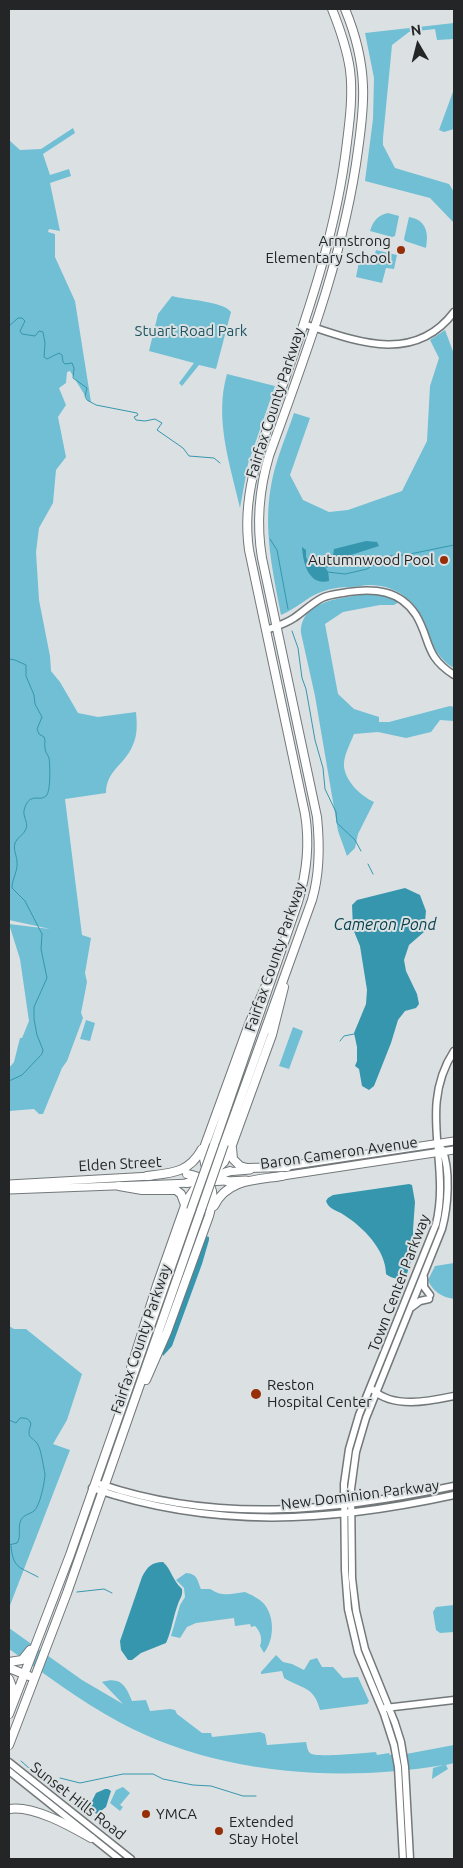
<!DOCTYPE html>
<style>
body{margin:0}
#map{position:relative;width:463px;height:1868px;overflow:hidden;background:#dbe1e3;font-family:Ubuntu,sans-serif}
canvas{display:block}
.frame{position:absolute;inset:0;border:10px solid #232526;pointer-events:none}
.north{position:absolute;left:393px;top:20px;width:50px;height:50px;-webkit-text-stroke:4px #dbe1e3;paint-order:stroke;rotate:352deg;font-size:14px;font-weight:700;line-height:20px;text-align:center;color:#232526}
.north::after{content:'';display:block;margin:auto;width:18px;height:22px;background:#232526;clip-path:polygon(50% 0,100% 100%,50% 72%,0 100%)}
</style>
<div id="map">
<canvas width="463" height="1868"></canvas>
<div class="frame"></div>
<div class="north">N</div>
</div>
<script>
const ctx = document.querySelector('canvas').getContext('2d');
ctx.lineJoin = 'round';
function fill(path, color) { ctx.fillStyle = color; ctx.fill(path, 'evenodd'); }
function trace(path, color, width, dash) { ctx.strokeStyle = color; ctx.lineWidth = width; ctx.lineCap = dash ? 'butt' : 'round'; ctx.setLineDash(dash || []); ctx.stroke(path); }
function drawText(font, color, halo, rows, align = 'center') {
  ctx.font = font + ' Ubuntu,sans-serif'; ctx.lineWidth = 4; ctx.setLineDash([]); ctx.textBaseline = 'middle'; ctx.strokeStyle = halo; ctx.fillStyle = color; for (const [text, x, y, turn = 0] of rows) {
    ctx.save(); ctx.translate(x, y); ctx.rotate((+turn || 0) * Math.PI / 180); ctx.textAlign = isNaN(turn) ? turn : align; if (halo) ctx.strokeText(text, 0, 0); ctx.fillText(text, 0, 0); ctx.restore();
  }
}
fill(new Path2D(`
 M454,23V39L437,40L435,29L409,32L392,45L383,138V145L395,168L449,184L454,192V223L430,198L365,181L373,119L374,78L365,33Z
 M454,89V129L444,132L439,130Z
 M73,128L75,133L43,154L50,175L69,169L71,176L50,183L60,231L49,229L48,232L55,234V257L75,301L91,402H89L70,371L67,372L66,383L59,388L66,405L58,417L66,457L56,470L53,503L39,528L36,552L39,600L50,656L51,671L60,682L78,713L98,717L136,712C137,724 138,735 132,747C124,765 106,771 106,793L65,799L82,935L91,938L85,973L87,982L81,1013L83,1018L67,1061L62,1068L43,1114H39L34,1109L9,1111V1068L14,1062L20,1038H22L29,1021L20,959L9,924L50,929L9,920V140L20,150L41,149Z
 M388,213L399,216L395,236L392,237L370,231C373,221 378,215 388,213Z
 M409,217C426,220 429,232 426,248L405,241L404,239Z
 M376,250L397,255L394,269L386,268L382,283L356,277L359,262L372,265Z
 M172,296C186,300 223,301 231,312L216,369L199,365L182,386L179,383L194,363L149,351L158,314Z
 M445,330L454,354V668C435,657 431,641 424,622C415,599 394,585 370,585C364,585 357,587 351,587C342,587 331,588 321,592C307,597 296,609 281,615C273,572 263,530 271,486C275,461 286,437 294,413L310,418L290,475L303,500L329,512L348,510L402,491L427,441L430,386L439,358L430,340Z
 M227,374L275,386L248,464L240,508C230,464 214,419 227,374Z
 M367,594H383L399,602L394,605H380L343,612L325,624L338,694L354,709L379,717V722H389L450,706L454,707V721L440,720L431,732L406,738L378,732L354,734C350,744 343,757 344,767C346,782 361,796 374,802L358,834L355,848L347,856L338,831L315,696L301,633C300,600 342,598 367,594Z
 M86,1020L95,1023L90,1041L80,1039Z
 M293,1027L303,1031L289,1069L279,1066Z
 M454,1263V1299C442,1297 433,1292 428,1280L435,1266Z
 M9,1326L14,1329H26L82,1374L67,1420L53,1444L70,1450L9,1608Z
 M186,1573C198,1574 197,1580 201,1589H210C223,1597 230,1594 245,1592C252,1595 260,1599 265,1605C275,1619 274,1640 264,1653L260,1646C263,1639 260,1631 255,1626L251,1627L250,1624L235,1626L234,1618L196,1623L187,1627L180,1638L171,1636L180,1605L185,1597L184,1588L176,1580Z
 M454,1605V1632L440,1633L436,1630L433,1612L436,1607Z
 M9,1628L82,1680L123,1704L102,1682C121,1676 126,1686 132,1701L146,1700L150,1711L170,1709L175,1710L177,1714L202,1733H211L212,1737L260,1732L265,1734L267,1745L306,1742C307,1745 307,1750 310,1753C314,1758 366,1753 376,1752L377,1755L389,1753L390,1755L406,1754L454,1745V1763L446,1765L448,1769L432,1779L433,1768L443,1765C337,1783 215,1774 119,1722C80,1701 45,1674 9,1649Z
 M276,1655L283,1662L292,1664L304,1670L310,1660L317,1658L322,1667H333L343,1678L358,1677L369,1701L367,1704L320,1710C314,1686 302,1689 284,1678L282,1671L261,1674V1672Z
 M123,1787L130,1793L120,1805L123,1807L120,1811L110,1803L116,1790Z`), '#70bfd5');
fill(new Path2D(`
 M366,541L377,542L379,546L332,561L334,549Z
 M302,547L306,550V557L309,563C320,569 329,561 329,581C308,586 303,562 302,547Z
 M405,888L420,895L426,911L424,932L409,945L404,960L406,971L417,994L419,1004L416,1008L405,1011L398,1020L391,1043L374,1086L369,1090L362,1086L359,1069L355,1066L357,1061V1047L354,1033L366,1004L367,990L360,946L353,929L352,905L357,900Z
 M409,1184L412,1185L415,1202L413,1230L414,1251L406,1277C400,1281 391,1278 386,1274C386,1250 363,1227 344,1215C337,1210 329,1210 326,1201L328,1198L333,1195Z
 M206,1236L209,1237V1240L202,1264L172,1346L163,1356L162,1353Z
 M163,1562C172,1570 172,1580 182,1589C183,1596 180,1598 178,1604C173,1617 172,1630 166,1643L141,1653L132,1660H128L121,1650L120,1641L142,1577C147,1567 152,1562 163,1562Z
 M105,1789H108L111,1791L106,1807L97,1814L93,1812L89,1807L96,1793Z`), '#3696ae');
trace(new Path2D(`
 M9,326L18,318H22L25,321L20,331L22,334L35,336L39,331L43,332L45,343L44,357L47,359L59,353L62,355L63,362L65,364L72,363L74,368L73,378L87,388L85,396L87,400L96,405L137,413L138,415L134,417L136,420L145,421L155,419L162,423L157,430L183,448L189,456L214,458L220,463
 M270,539L277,550L288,609
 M325,567H328L332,561
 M327,572L345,574L354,572L367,569L388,556L405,555L454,545
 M292,631L298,648L302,678L306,689L315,740L323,768L325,789L336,812L337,823L355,840L361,851
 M9,659L15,660L26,665V676L34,695L35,704L42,717L37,729L39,734L44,737C46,741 44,743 45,748C45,752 48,755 49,758C50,764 51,792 46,796C39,802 31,792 25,807C21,816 29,821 26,829C24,835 17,837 15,843C13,850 17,856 17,862C18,871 12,879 12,888L25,901L42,934L41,949L47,978L34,1007V1019L37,1035L43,1050L42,1054L22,1075L9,1081
 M368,864L373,874
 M340,1041L344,1036L354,1034
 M9,1420L16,1423L20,1418C26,1418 29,1418 31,1424C25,1441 34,1435 39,1447C41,1451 44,1469 45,1474C45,1481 40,1506 34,1511C30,1514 23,1515 21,1520C17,1527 22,1536 17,1543L9,1545
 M11,1546C13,1569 20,1567 38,1577
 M77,1592L104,1589L112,1593
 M21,1761L39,1777L51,1779
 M60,1778L80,1783L123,1774H153L163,1779L193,1785L211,1786L243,1796H256`), '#3696ae', 1);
const secondary = new Path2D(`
 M304,324C355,341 414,365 454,312
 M266,630C275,627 285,624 294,618C303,612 312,603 322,598C330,594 339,594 348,592C374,588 400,590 416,615C431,640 424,656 454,675
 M424,1278V1287L430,1295
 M412,1307L420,1301L429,1299
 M373,1390C394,1409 430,1401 454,1396
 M100,1484C217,1524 336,1511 454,1486
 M92,1488C215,1530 330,1522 454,1495
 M385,1708L454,1700
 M9,1762L131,1859
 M9,1771L119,1859
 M403,1859L398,1767L394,1745L384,1714L358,1652L348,1609L345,1570L344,1484L349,1449L359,1415L436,1224C451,1163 417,1108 454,1051
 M410,1859L405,1767L401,1742L395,1723L365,1649L356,1611L352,1578L351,1489L356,1452L366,1418L442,1229C448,1207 451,1170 442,1149`);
const primary = new Path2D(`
 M281,1167L454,1141
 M226,1172L250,1170
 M276,1177L454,1150
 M206,1182L246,1180
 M9,1184L151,1176
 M9,1190L191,1183`);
const highway = new Path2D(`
 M224,1144L312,900C320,873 320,846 317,817L262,558C256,522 259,490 269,456C305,356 344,256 358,150C361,129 364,107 363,86C362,59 355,33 345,9
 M214,1145L298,902C307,872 310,844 305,814L249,550C241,494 261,445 280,393C309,311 337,229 347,142C350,118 353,94 350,70C347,49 340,29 332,9
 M232,1148L233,1159L240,1166L247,1168L287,1167
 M213,1173L224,1162L232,1145L272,1035L284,987
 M147,1176C172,1173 189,1173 202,1149
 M227,1181C207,1174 201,1166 205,1145L249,1024L266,985
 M187,1183L203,1178
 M119,1186L142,1190H176L181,1194L185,1205
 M214,1206C227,1179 256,1180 282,1176
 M131,1368L157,1285L187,1200L196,1187L205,1180L230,1171
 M146,1380L167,1332L209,1216C215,1192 216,1180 187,1174
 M9,1662L22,1660L30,1650
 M9,1668L29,1676
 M9,1679L12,1687L10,1700
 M9,1714L70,1555L191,1210
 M9,1745L67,1593L201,1210
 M9,1809C33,1805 70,1826 91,1838`);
trace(secondary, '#73787a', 9);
trace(primary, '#73787a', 9);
trace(highway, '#73787a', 10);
trace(secondary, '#fff', 6);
trace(primary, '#fff', 7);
trace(highway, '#fff', 8);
const highwayBridge = new Path2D(`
 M191,1210L214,1145
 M201,1210L224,1144`);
trace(highwayBridge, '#73787a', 10, []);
trace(highwayBridge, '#fff', 8);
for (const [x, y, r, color] of [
 [401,250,5,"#962f08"],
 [444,560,5,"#962f08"],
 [256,1394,6,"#962f08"],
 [146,1814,5,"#962f08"],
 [219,1831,5,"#962f08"]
]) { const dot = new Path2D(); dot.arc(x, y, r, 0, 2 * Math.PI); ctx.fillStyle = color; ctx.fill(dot); trace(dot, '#dbe1e3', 2); }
drawText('15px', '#232526', '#dbe1e3', [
 ["Armstrong",391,241,"right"],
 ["Elementary School",391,258,"right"],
 ["Autumnwood Pool",434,560,"right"],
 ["Reston",267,1385],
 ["Hospital Center",267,1402],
 ["YMCA",156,1814],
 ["Extended",229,1822],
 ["Stay Hotel",229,1839]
], 'left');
drawText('15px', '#1f5461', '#dbe1e3', [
 ["Stuart Road Park",191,331]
]);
drawText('15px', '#232526', '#dbe1e3', [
 ["Fairfax County Parkway",275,403,-72],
 ["Fairfax County Parkway",275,957,-71],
 ["Baron Cameron Avenue",339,1153,-8],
 ["Elden Street",120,1164,-3],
 ["Town Center Parkway",399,1283,-69],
 ["Fairfax County Parkway",141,1339,-71],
 ["New Dominion Parkway",360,1495,-7],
 ["Sunset Hills Road",78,1801,38]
]);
drawText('italic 16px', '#07414e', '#dbe1e3', [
 ["Cameron Pond",385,925]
]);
</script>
